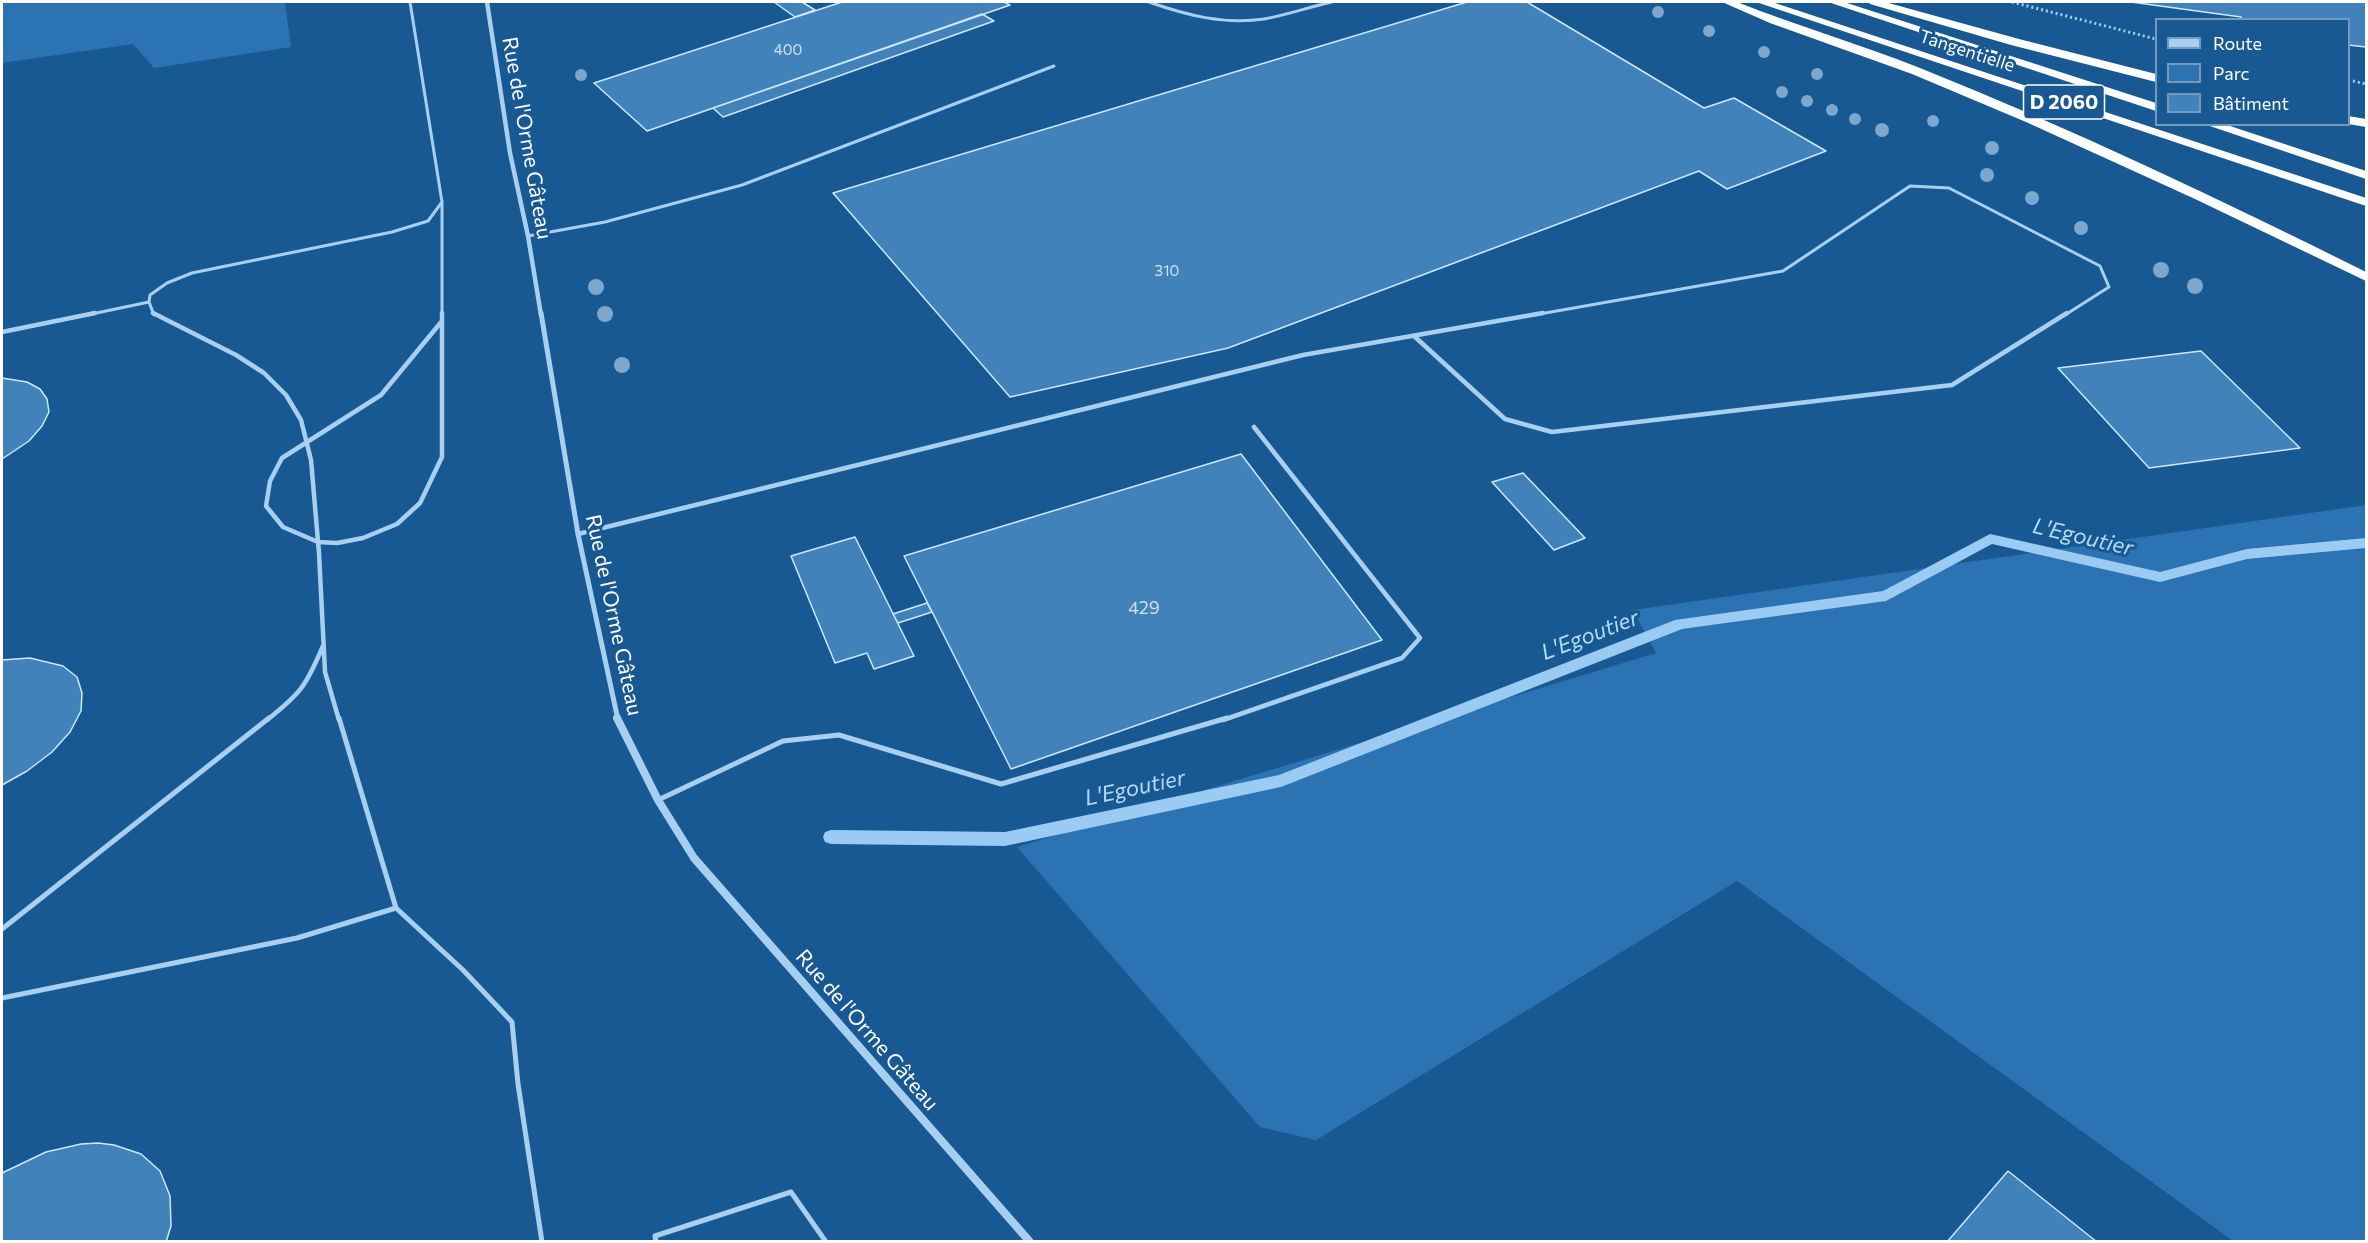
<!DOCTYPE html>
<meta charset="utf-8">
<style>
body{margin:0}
#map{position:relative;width:2368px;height:1243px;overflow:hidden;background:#185994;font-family:Commissioner,sans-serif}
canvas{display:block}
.frame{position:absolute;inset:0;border:3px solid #fff;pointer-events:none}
.legend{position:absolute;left:2155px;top:18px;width:195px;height:108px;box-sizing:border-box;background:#185994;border:2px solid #749bbf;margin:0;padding:8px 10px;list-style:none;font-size:18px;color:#fff}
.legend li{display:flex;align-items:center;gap:12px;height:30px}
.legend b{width:30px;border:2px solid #749bbf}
</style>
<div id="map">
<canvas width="2368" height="1243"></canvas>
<div class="frame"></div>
<ul class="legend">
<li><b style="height:8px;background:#a9cff0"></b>Route</li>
<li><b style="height:16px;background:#2b73b3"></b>Parc</li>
<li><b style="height:16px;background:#4182bb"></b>Bâtiment</li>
</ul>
</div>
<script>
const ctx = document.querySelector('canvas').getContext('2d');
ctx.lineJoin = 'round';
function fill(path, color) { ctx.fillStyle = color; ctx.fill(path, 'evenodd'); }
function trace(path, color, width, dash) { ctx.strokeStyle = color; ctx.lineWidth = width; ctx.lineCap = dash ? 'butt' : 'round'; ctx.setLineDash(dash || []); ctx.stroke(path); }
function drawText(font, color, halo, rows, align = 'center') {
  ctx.font = font + ' Commissioner,sans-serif'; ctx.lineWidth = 6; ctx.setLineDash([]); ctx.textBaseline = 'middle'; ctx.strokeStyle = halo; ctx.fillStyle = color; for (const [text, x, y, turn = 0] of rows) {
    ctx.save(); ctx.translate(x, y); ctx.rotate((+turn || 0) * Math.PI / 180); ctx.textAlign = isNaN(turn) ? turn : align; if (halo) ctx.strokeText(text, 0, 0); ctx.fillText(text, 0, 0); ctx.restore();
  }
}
fill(new Path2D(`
 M2,2H285L291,47L154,68L133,44L2,63Z
 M2366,505V1241H2233L1737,881L1316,1140L1260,1127L1017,847L1656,653L1633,610Z`), '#2b73b3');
fill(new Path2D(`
 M1990,534L2160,572L2247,549L2366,538V548L2247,559L2160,582L1992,544L1886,601L1682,629L1281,787L1005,846L831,844L825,842L823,837L825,832L831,830L1005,832L1279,775L1675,620L1883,591Z`), '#9bcbf3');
const building = new Path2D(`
 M774,2H802L815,10L795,17Z
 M842,2H1004L1010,5L647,131L594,83Z
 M1467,2H1527L1704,108L1734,98L1826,151L1727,189L1699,171L1228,348L1010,397L833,193Z
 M2131,2H2366V47L2348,45V20H2242L2241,17Z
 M982,14L994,21L723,117L713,108Z
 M2201,351L2300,448L2149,468L2058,368Z
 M2,378L27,382L40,389L47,399L49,412L42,426L29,441L2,459Z
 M1241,454L1382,640L1011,769L904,556Z
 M1523,473L1585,538L1554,550L1492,482Z
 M855,537L914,656L874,669L867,653L835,663L791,556Z
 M927,603L932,612L898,623L893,614Z
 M30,658L63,666L77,677L82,693L81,711L70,732L52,752L27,771L2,785V660Z
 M98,1143L114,1145L141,1154L160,1171L170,1196L171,1226L166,1242H2V1173L46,1152L81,1144Z
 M2008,1171L2097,1242H1947Z`);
fill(building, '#4182bb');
trace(building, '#d0e7fb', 1.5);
trace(new Path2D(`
 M2012,2L2156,39
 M2348,80L2366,84`), '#a9cff0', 3, [2, 3]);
trace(new Path2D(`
 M1149,2C1186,15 1224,25 1264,19C1287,15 1309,7 1332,2
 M442,202V315
 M528,236L605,222L742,185L1054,66
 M149,302L150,295L167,283L192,273L392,232L428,221L442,202L410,2
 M87,315L149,302L154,315
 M1534,315L1783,271L1910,186L1949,188L2100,266L2109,287L2065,315`), '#a9cff0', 3);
trace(new Path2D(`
 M153,313L236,355L264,373L286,395L301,420L311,460L319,553L325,672L339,720
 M442,313V321
 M442,321V457L420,503L397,524L363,538L337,543L318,542L283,527L266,506L270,481L282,458L381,395Z
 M2,332L95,313
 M1414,336L1505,419L1552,432L1952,385L2067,313
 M578,534L1303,355L1543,313
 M267,720C301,693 306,686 323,646
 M1223,720L1402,658L1420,638L1254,427`), '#a9cff0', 4.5);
trace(new Path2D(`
 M339,718L396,908L463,970L512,1022L518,1084L542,1242
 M658,800L783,741L839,735L1001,784L1227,718
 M2,929L269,718
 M2,998L297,938L396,908
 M656,1242L655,1236L791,1192L826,1242`), '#a9cff0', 5);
trace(new Path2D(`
 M487,2L510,153L528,236L541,315`), '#a9cff0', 4.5);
trace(new Path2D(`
 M541,313L578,534L618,720`), '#a9cff0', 5);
trace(new Path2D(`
 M617,718L658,800L694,858L1030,1242`), '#a9cff0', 8);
fill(new Path2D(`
 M1722,2H1737C1797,26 1860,44 1920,68C2072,129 2220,199 2366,272V281L2195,199L2026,122L1912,74L1770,23Z
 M1756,2H1772L2366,198V206Z
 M1828,2H1844L2156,103V111Z
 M1868,2H1885L2019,39L2156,74V82L2011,45L1870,4Z
 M2348,116L2366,119V127L2348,124Z
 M2204,124H2224L2366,171V179Z`), '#fff');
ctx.fillStyle = '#7da7cd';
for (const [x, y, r] of [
 [1658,12,6],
 [1709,31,6],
 [1764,52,6],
 [1817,74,6],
 [581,75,6],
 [1782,92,6],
 [1807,101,6],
 [1832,110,6],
 [1855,119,6],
 [1933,121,6],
 [1882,130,7],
 [1992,148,7],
 [1987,175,7],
 [2032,198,7],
 [2081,228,7],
 [2161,270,8],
 [2195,286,8],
 [596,287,8],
 [605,314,8],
 [622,365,8]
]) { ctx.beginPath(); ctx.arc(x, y, r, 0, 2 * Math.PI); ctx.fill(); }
drawText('15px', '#d0e0ee', null, [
 ["400",788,50],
 ["310",1167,271]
]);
drawText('18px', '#fff', '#185994', [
 ["Tangentielle",1967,51,18]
]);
drawText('18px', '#d0e0ee', null, [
 ["429",1144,608]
]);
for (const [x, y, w] of [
 [2064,102,81]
]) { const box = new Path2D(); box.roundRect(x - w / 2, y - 17, w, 34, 4.5); ctx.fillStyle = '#185994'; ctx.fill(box); trace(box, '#fff', 1.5); }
drawText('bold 20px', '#fff', null, [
 ["D 2060",2064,102]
]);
drawText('21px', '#fff', '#185994', [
 ["Rue de l'Orme Gâteau",527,138,80],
 ["Rue de l'Orme Gâteau",614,615,78],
 ["Rue de l'Orme Gâteau",867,1030,49]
]);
drawText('italic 22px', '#b5d9f7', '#185994', [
 ["L'Egoutier",2083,537,13],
 ["L'Egoutier",1590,635,-21],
 ["L'Egoutier",1135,788,-12]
]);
</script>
